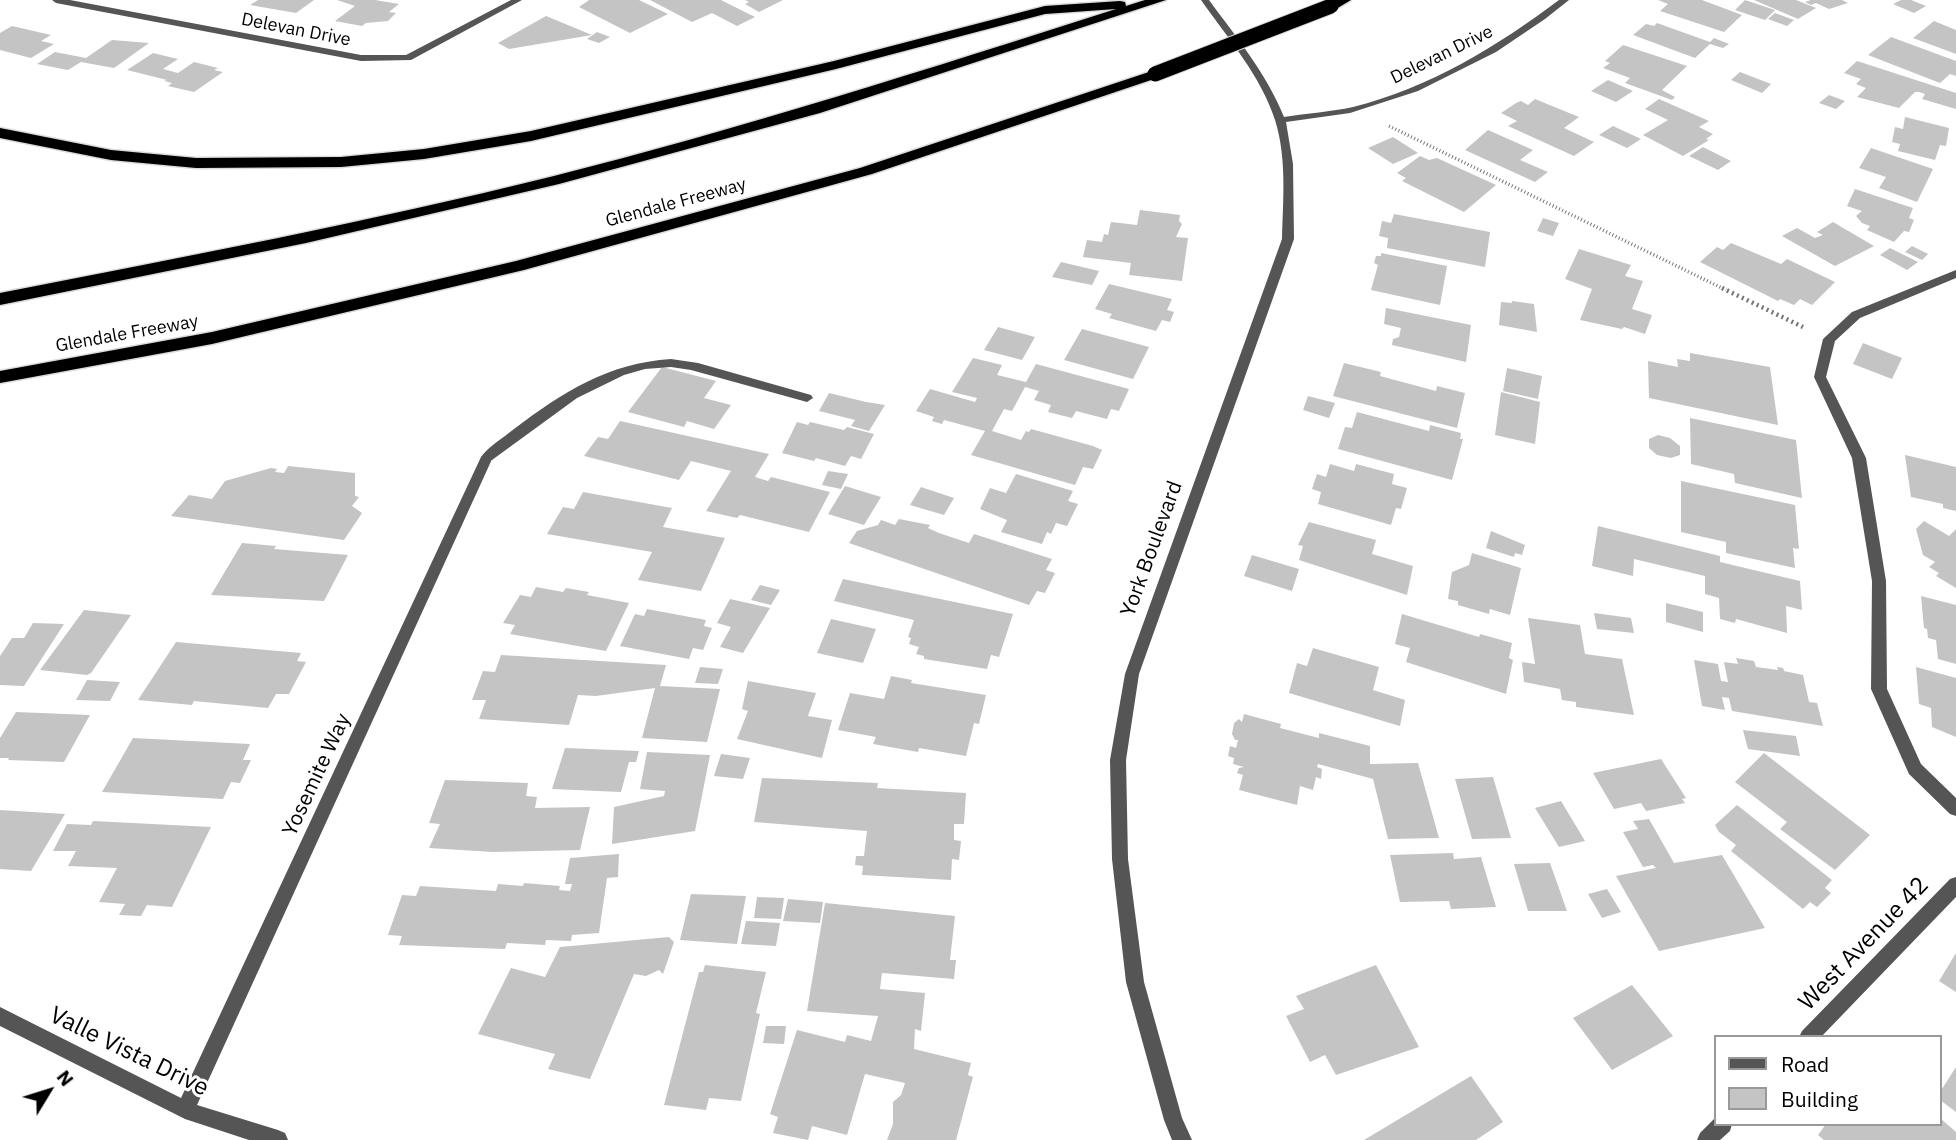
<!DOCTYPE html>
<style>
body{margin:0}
#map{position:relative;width:1956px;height:1140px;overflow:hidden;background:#fff;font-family:"IBM Plex Sans",sans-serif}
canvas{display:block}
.legend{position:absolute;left:1714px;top:1035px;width:228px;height:91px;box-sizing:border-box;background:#fff;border:2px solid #999;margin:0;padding:9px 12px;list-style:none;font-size:21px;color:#000}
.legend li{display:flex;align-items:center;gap:14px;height:35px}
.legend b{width:35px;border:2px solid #999}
.north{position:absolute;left:14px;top:1056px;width:70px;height:70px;-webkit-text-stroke:5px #fff;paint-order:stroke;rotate:52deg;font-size:19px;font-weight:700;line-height:28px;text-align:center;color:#000}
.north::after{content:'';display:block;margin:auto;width:24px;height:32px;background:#000;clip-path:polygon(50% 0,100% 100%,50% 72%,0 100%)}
</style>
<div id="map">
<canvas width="1956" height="1140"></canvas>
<ul class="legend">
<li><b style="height:9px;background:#555"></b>Road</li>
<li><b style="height:19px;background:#c4c4c4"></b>Building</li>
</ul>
<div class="north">N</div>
</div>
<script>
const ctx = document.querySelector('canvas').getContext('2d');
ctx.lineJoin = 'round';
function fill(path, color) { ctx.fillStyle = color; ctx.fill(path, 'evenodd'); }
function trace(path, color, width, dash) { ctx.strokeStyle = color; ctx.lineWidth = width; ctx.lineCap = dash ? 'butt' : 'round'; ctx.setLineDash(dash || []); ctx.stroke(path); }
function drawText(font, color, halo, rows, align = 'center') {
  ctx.font = font + ' "IBM Plex Sans",sans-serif'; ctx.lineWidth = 6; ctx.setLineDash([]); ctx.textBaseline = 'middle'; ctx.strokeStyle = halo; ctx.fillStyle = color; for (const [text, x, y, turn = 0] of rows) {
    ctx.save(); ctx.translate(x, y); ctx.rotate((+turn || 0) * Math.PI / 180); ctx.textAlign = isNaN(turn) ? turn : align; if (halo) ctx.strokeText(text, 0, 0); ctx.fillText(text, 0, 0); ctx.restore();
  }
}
fill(new Path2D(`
 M258,0H314L296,13L250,5Z
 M337,0H375L399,4L389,12L396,13L388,21L366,23L362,26L335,21L355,6Z
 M589,0H639L668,14L630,33L579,7Z
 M650,0H721L755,17L737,26L712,13L692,22Z
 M745,0H783L759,12L745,4L749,2Z
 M1658,0H1702L1742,15L1724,32L1660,11L1668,4Z
 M1745,0L1775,10L1765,20L1735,10Z
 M1754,0H1796L1816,8L1798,19Z
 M1811,0H1842L1848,3L1829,9L1816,3L1811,5L1805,2Z
 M1901,0H1911L1926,6L1914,13L1893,4Z
 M1775,13L1794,20L1787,26L1768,19Z
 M546,16L592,35L509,49L498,43Z
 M1934,21L1956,30V54L1913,38Z
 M1657,23L1710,42L1714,38L1729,44L1723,48L1710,44L1695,58L1633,35L1646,24L1654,26Z
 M12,26L51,35L41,41L54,44L31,58L0,50V33Z
 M597,32L610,37L599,43L587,39Z
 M1891,37L1956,61V76L1950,74L1940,83L1868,55Z
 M112,40L149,43L114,68L81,62L68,70L37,64L55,52L86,58Z
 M1623,45L1687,66L1662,90L1675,97L1672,100L1625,83L1630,78L1603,68L1610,63L1605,61Z
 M153,53L178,59L163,69L178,73L194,62L218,68L214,70L223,72L194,92L168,86L172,83L164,81L167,80L127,70Z
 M1857,61L1956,93V109L1922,99L1925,94L1919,92H1915L1899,108L1857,97L1866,88L1856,84L1861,79L1844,73Z
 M1740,72L1771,84L1762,93L1731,80Z
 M1608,80L1633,91L1616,102L1591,91Z
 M1829,95L1845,101L1836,109L1819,103Z
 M1535,99L1579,117L1564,128L1594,142L1574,156L1508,126L1517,121L1501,113L1516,103L1521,101L1528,105Z
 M1659,99L1709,121L1699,127L1713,134L1706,139L1709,140L1683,156L1643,135L1668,120L1645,109Z
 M1905,117L1949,128L1946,146L1940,145L1935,160L1898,151L1900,144L1892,142L1895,127L1903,129Z
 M1613,126L1641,139L1627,148L1599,135Z
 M1488,130L1533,150L1520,160L1548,172L1535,182L1465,150Z
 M1393,137L1418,153L1393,164L1368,148Z
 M1703,147L1731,161L1718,170L1689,156Z
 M1871,148L1933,169L1917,202L1879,188L1886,177L1859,168Z
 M1420,156L1429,160L1437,158L1496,185L1464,212L1402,181L1406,178L1397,173Z
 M1855,189L1913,208L1909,218L1914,220L1909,232L1904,231L1894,242L1867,230L1870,226L1862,223L1856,216L1862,211L1847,206Z
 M1140,210L1180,215L1179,221L1182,224L1176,237L1188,238L1182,281L1129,275L1131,263L1083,257L1087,240L1102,242L1104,234L1108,235L1111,222L1137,225Z
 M1394,214L1490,232L1485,267L1387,248L1388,238L1379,236L1382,221L1391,223Z
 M1543,218L1559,223L1553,236L1537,231Z
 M1833,222L1874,246L1835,266L1782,236L1797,228L1815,238L1823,235L1817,232Z
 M1731,243L1781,264L1787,259L1835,282L1812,305L1800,299L1794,305L1780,299L1778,301L1700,262L1717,247L1723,250Z
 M1912,246L1928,254L1922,260L1905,252Z
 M1890,248L1918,262L1907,270L1880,255Z
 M1579,249L1631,265L1625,276L1643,281L1632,309L1652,315L1645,334L1624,327L1622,329L1580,320L1592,289L1565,279Z
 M1381,253L1447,266L1440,305L1371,290L1378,265L1374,263L1376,256H1381Z
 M1061,262L1099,271L1092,285L1052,277Z
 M1109,284L1172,299L1167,310L1174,312L1170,322L1162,320L1156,331L1109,318L1112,314L1095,309Z
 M1512,301L1534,304L1537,332L1499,325L1501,302L1512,303Z
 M1386,308L1471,325L1466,362L1392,345L1393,339L1399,337L1401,328L1384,324Z
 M998,327L1035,337L1022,360L984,350Z
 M1082,329L1149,347L1133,379L1064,360Z
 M1863,343L1902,358L1892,379L1853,364Z
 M1690,353L1770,367L1778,425L1649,398L1648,361L1678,367L1677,359L1690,361Z
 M973,358L1002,365L997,375L1026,382L1036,364L1129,389L1119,411L1111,409L1107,419L1076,411L1072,418L1048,412L1051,405L1034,400L1039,391L1025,387L1012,411L1004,409L992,431L1021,440L1026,431L1029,432L1031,429L1093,446L1102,450L1093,469L1083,467L1075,485L971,455L985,431L944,420L942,424L932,421L934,417L916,411L930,389L975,402L977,398L952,392Z
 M1344,363L1381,372L1380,376L1436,391L1437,386L1465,393L1457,428L1333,396Z
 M662,367L716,381L704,398L731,405L714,429L687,421L684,427L628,412Z
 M1507,368L1542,376L1538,399L1503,391Z
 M1501,392L1540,402L1535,444L1495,435Z
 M829,393L866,402L885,405L869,431L851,426L855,420L819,411Z
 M1308,396L1335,403L1329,418L1303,410Z
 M1357,412L1429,431L1430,425L1461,433L1460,439H1463L1452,480L1338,449L1345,427L1352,428Z
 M1690,418L1796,440L1802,498L1735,483L1734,474L1691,464Z
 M620,421L769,454L755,477L768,481L771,477L830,492L809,532L740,515L737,518L706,511L731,471L691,461L679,480L584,456L598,437L608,439Z
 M797,422L808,425L810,422L844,430L847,427L874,434L861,459L851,456L845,466L816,458L814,461L782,453Z
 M1658,435L1670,438L1680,446V455L1671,458L1657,455L1649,448V439Z
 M1905,455L1956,467V511L1943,508V504L1911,497Z
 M1330,464L1354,471L1356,464L1394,474L1392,484L1407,488L1401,509L1396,508L1391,525L1318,504L1321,492L1312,489L1317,474L1326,477Z
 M288,466L355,473V496L359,497L352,506L362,513L344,540L171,516L189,495L212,499L225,481L271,468L277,469L275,472L284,473Z
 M828,471L848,474L841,489L822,485Z
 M1016,474L1073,491L1068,501L1078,504L1067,526L1056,523L1051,534L1047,532L1042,544L1001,532L1007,520L980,509L990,488L1006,493Z
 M1681,481L1795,505L1799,549L1793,548L1795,568L1726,553V542L1681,532Z
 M845,486L881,497L864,525L828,514Z
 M921,487L954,498L944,515L910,505Z
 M583,492L672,508L663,527L725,538L701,591L638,580L652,552L547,534L563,507L574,509Z
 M899,519L930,525L928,528L939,533L969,543L974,534L1052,559L1046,570L1055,573L1045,593L1037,591L1029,605L849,543L857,531L878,525L881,520L895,525Z
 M1924,521L1949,536L1956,529V588L1936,576L1939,573L1929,567L1935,562L1923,555L1916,529Z
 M1309,522L1376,540L1372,554L1413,566L1407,595L1299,560L1303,546L1298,545Z
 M1598,526L1720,556V562L1800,581L1802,610L1786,606L1787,633L1736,619L1735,623L1720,619L1719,598L1705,594V576L1634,559L1633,576L1592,566Z
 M1491,531L1525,545L1522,555L1515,553L1514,557L1486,548Z
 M242,543L276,546L274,549L348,555L324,601L211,595Z
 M1472,553L1521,568L1510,615L1490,609L1489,614L1458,605V601L1448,599L1452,572L1469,565Z
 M1252,555L1299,569L1292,591L1244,576Z
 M843,579L1013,614L999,657L991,655L987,669L924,659V656L916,654L919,647L909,644L911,638L908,637L914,620L834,601Z
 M760,585L780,590L771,605L751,600Z
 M536,587L563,592L566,588L589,592L587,595L629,603L606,651L510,634L515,625L503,623L520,595L531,597Z
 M1921,596L1956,605V664L1938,659L1936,640L1928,638L1927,629L1924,628Z
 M730,599L770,608L743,653L720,647L731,627L717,623Z
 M1666,603L1703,612V632L1666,622Z
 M647,609L706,620L704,626L712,628L703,650L693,648L689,659L620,646L635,614L644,616Z
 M84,610L131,615L91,673L87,675L40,670Z
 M1594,613L1631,618L1634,633L1597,629Z
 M1402,614L1479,637L1480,634L1512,643L1509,658L1513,660L1506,694L1406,662L1410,648L1395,644Z
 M1528,618L1580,625L1585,654L1622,659L1634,715L1576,707V702L1562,700L1560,689L1524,682L1522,662L1535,664Z
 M831,619L876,629L863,663L817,653Z
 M33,623L64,624L24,686L0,685V656L12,638H24Z
 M176,642L301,653L297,661L306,662L289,694H276L268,708L194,701L192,705L138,700Z
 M1313,648L1379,667L1373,690L1405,700L1400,726L1289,693L1297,663L1307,666Z
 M501,655L666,665L660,686L720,689L707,742L642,738L655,688L596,696L578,695L569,725L479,719L486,700H472L483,671L495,672Z
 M1736,658L1754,661L1756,667L1778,670L1777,667L1783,668L1784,671L1803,675L1809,702L1817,703L1823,726L1732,711L1729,698L1722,697L1725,710L1702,706L1694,660L1718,664L1721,681L1728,682L1724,662L1738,664Z
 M700,667L723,669L718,684L695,683Z
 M1916,667L1956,678V737L1932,727L1931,708L1919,704Z
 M891,676L912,680L911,683L986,695L979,724L974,723L966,756L919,748L918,752L873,744L876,737L838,730L850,693L884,699Z
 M87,680L120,682L110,701L76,700Z
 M748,681L816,693L808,716L832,720L822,758L737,739L748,711L742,709Z
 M16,712L90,715L64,762L8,760L9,758H0V738Z
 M1244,714L1281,724L1280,728L1319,738V733L1370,746V764L1418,763L1439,838L1388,839L1373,779L1318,764L1317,767L1322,769L1321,779L1316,777L1313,790L1300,786L1297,805L1239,790L1243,775L1237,773L1239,768L1244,767L1233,764L1234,758L1228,756L1230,746L1236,748L1238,740H1235L1232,734L1234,723L1239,719L1242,722Z
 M1743,730L1796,736L1800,756L1748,749Z
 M133,738L250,744L243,760H251L240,783L231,782L223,799L102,792Z
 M565,748L639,751L636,762H629L621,792L552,789Z
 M647,752L710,755L695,831L612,844L614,807L664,796L665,791L640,789Z
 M1764,753L1870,835L1835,870L1780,829L1787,822L1735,782Z
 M721,754L750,758L743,779L714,776Z
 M1661,759L1686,798L1682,799L1685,803L1646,811L1641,803L1614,809L1593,773Z
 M1493,777L1511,838L1472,839L1455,779Z
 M762,778L878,783L877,788L966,793L964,824H954V840L961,841L959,860L952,859L951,880L862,875L863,866L855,865L856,856H864L867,831L754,822Z
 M445,780L528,783L526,796L537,797L535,808L590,807L580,850L493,852L429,848L440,824L429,823Z
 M1561,801L1585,841L1559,847L1535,808Z
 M1737,805L1832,880L1825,888L1831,893L1817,907L1810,902L1803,909L1731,851L1736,845L1719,832L1715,825Z
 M0,810L65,814L31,871L0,869Z
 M1649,819L1674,863L1722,855L1765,928L1659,951L1616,876L1656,868L1653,865L1643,867L1623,832L1638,829L1633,821Z
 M93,821L211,827L172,907L147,905L141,916L119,915L125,904L99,902L117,868L68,866L76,851H53L67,824L91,825Z
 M1453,853L1454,859L1481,857L1496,907L1451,909L1449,901L1400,902L1390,855Z
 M619,854L618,877L607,878L599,933L572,935L571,941L546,940L545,945L507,943L505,949L399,945L402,936L388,935L402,895L416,896L420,886L496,891L498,884L523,886L524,883L560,886L559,890L570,891L572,884H565L570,858Z
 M1550,863L1567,911H1528L1514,864Z
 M1607,889L1621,912L1602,918L1588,894Z
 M691,894L746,896L737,944L680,940Z
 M757,897L784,898L781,919L754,918Z
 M788,899L823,902L820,923L783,921Z
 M825,903L955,916L950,960H956L954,979L882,973L880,989L925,993L921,1031L915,1029L914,1049L971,1063L968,1075L973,1077L956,1140H887L893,1124V1102L901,1095L905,1083L865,1074L847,1135L812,1126L808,1140L773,1133L778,1117L770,1114L797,1030L845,1042L847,1035L871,1041L878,1016L807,1011Z
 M746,921L780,923L776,946L741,944Z
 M669,937L674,942L663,974L659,970L646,976L634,974L590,1079L548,1069L555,1054L478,1034L511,968L545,977L560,947Z
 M1956,953V992L1939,981Z
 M705,965L766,972L756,1013L760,1014L741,1101L709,1098L706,1110L664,1105L699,972H703Z
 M1376,965L1419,1047L1336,1075L1325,1055L1310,1062L1286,1016L1304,1009L1296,996Z
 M1632,985L1673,1036L1612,1070L1573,1018Z
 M766,1026H786L784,1044L763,1043Z
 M1956,1067V1112L1940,1100V1092Z
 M1471,1076L1503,1122L1476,1140H1364Z
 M1940,1118L1956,1132V1140H1824L1818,1135L1826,1124H1940Z`), '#c4c4c4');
const motorway = new Path2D(`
 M1145,0H1166L820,113L559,184L306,243L0,305V293C184,257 368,222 550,177C741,129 928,69 1116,9L1045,14L836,69L531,141L424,159L341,167L196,168L111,160L0,138V128L111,150L196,158L341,157L424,149L531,131L834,61L1045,6L1120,1L1125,2L1126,6Z
 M1333,0H1351L1336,9H1326V3Z
 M1155,70L1160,71L1162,74L1160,77L872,174L524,270L212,344L0,383V371L212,332L516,261L860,168Z`);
trace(motorway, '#dbdbdb', 3);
trace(new Path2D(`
 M1389,126L1726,290`), '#777', 3.5, [1, 2.5]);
trace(new Path2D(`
 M1722,288L1803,327`), '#777', 4.5, [2, 3.5]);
fill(new Path2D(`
 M671,359L698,363L811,395L813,398L807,402L691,370L671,367L645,369L624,375L577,398L492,460H482L481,457C489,446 503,438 514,429C563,392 608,363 671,359Z`), '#555');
fill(new Path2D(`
 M52,0H70L361,55H406L511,0H522L411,60L361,61L56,3Z
 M1956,270V278L1860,318L1835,341L1826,377L1866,458L1886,581L1887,689L1921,764L1956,798V816L1950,814L1909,774L1871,689L1872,581L1852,458L1814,377L1823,339L1852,312Z
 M487,452L493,457L197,1105L278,1130L285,1133L288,1140H249L185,1119L0,1026V1007L181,1098L481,457Z
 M1956,877V897L1821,1037H1799L1802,1031L1950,879Z
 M1716,1117V1124H1732L1730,1131L1720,1140H1697L1700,1133Z`), '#555');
fill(new Path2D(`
 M1201,0H1209C1236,37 1267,74 1284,117C1307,113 1331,112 1353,107C1429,88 1498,46 1559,0H1569L1545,19L1496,52L1418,91L1350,113L1286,122L1293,164L1294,239L1139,674L1126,760L1128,859L1144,982L1182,1118L1192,1140H1172L1164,1120L1126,982L1112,859L1110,760L1125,674L1282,239C1283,200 1287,158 1275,120C1261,76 1227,37 1201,0Z`), '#555');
fill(motorway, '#000');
const motorwayBridge = new Path2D(`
 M1155,74L1331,6`);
trace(motorwayBridge, '#dbdbdb', 17, []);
trace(motorwayBridge, '#000', 15);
drawText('18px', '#000', '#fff', [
 ["Delevan Drive",296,30,11],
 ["Delevan Drive",1442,55,-26],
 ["Glendale Freeway",676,203,-15],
 ["Glendale Freeway",127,334,-10]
]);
drawText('21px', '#000', '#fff', [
 ["York Boulevard",1152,549,-70],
 ["Yosemite Way",317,775,-65]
]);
drawText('24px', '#000', '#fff', [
 ["West Avenue 42",1864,944,-46],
 ["Valle Vista Drive",129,1052,26]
]);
</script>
